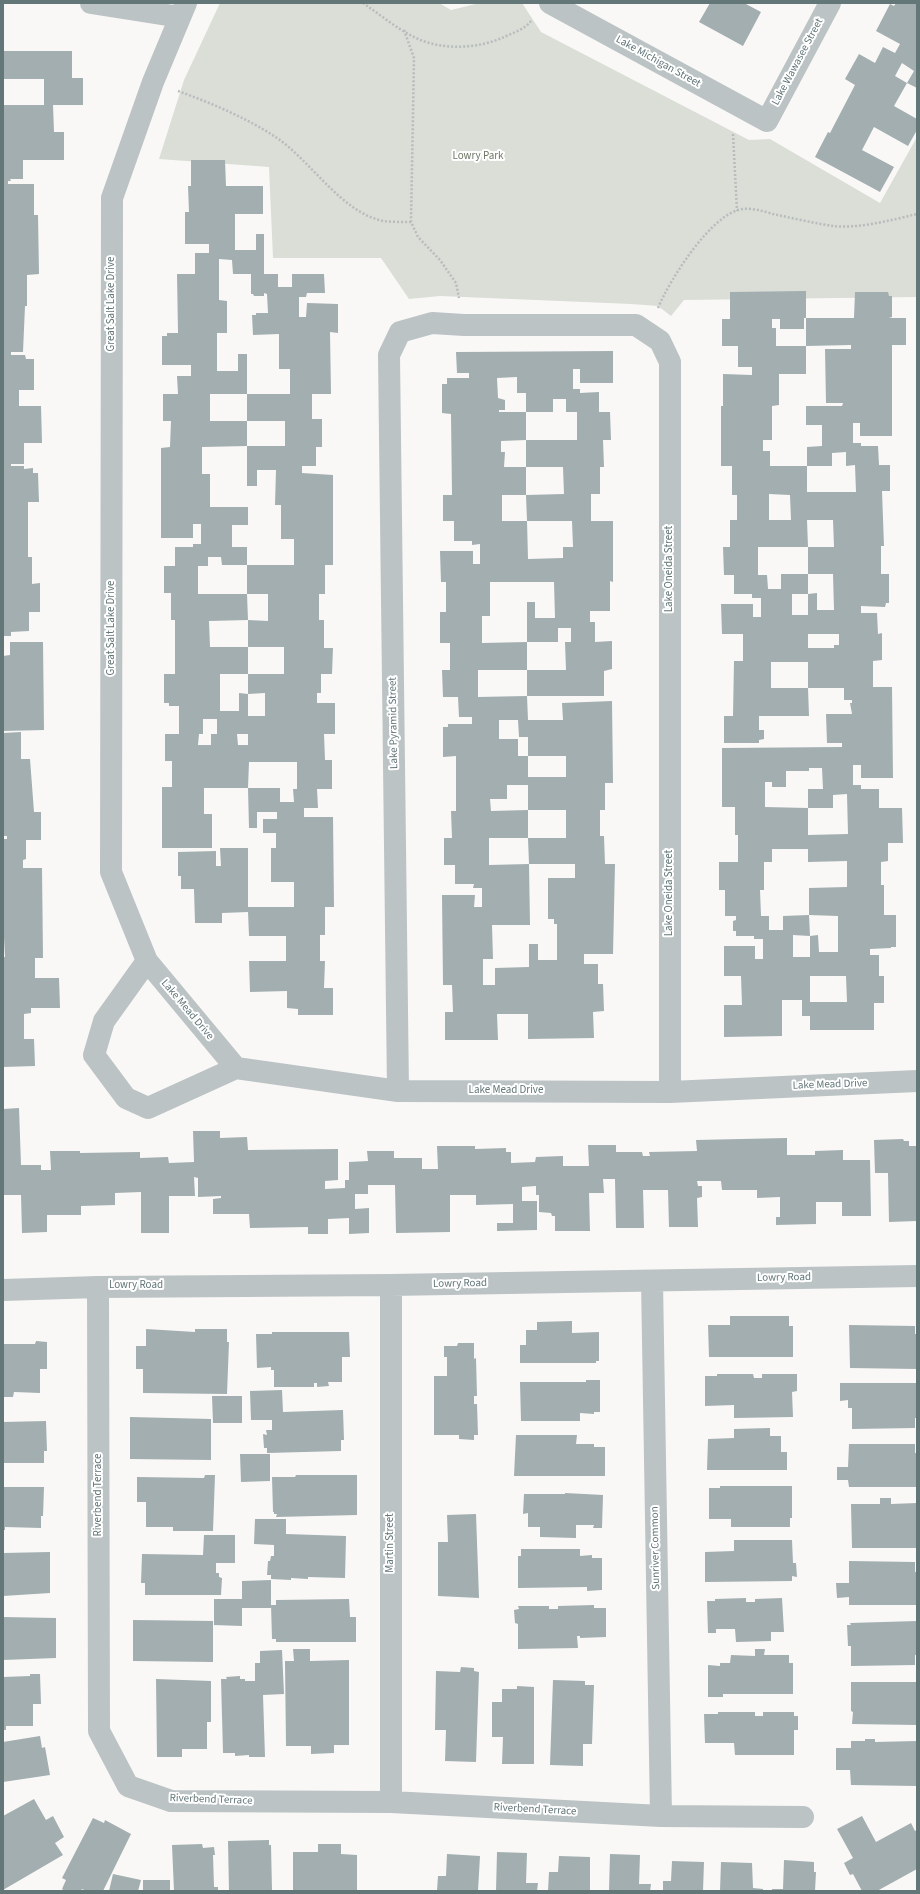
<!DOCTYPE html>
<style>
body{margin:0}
#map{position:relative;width:920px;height:1894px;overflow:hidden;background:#f9f8f7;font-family:"Source Sans 3",sans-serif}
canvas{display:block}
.frame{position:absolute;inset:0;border:4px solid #637678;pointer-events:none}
</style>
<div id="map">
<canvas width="920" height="1894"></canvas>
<div class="frame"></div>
</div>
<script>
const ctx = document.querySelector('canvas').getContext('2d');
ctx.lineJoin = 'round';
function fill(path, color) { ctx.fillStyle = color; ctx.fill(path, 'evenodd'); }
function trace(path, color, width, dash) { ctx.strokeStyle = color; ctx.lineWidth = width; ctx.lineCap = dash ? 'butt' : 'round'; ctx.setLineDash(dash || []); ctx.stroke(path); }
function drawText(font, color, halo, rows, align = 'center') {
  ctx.font = font + ' "Source Sans 3",sans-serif'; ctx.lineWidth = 4; ctx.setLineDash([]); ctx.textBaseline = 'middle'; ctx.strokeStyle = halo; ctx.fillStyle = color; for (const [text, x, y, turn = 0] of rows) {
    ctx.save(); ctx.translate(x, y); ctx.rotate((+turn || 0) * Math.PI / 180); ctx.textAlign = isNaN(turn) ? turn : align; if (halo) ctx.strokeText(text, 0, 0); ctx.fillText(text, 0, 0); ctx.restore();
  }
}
fill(new Path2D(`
 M220,3H439L451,10L480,3H522L541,32L749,140L770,139L880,203L917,137V297L684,300L671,316L658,306L631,304L440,296L409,299L381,258H273L269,167L159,159L184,80Z`), '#dbddd7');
fill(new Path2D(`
 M710,3H744L761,12L743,46L699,22Z
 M896,3H917V88L907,83L914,71L902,63L895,76L907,83L894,106L917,119V130L908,146L874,127L862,150L894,167L880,192L815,157L828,132L830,133L855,85L845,79L859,54L875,63L883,47L895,53L900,44L876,31L890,4L894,6Z
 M3,51H72V78H83V105H53L54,132H64V160H23V179H10L11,181H8V184H34V215H38L39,274L27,275V306H25L23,352H11V355H25L26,359H34V390H19V406H41L42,443H24V464H11V466H24V469L33,468V473H38L39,502H28V557H32V584L40,583V612H29V631L11,632V636H3V278H4L3,105H44V79H3Z
 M191,160H225L226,186H263V214H235V250H256V234H264V274H278V287H292V274H324L325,293H307L306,297H299V317H306L307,303L338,304V333L330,332L331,394H312V419H322V447H316V466H302V473L333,475V565H325V594H319V620H324V648H333L332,674H321V693H317V703H335V734H324L325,760H332V789H317L318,808H304V817H333L334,907H325V935H320V961H325L324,988H333V1015H298V1009L287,1008V991L250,992L249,961H286V936H249L248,912L222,913V923H195L194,889H181V876H178V852L216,851V866H221L220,848H248V907H294V882H271V848H276V833H263V819H277V812H257V828H249L248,788H280V802H294L293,789H297V762H249L248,788H204V814H212V848H162V787H172V761H165V734H179V706H169V703H164V674H175V620H171V593H164V566H175V547H193V544H201V524H193V538H161V448L170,447L171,421H163V394H178L177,376H191V365H162V336H167V333H178L177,274H195V253H209V244H185V212H189L188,186H191ZM219,259L232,260L233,274H251V294H253L254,296H264V293L267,294L268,313H256V315H252L253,335L279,334V369H290V394H247V421H285V446H247V486H257V470H276L275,505H281V539H294V565H247V594H198V566H208V557H221L222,565H247V547H232V525H248V507H210V474H202V447L247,446V421H210V394H247V354H238V371H217V333H227V301L219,300ZM247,594H268V621L248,620ZM248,620V647H284V674H248V694L265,693V716H248V694L239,693V711H220V674H248V647H210L209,621ZM203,719H217V734H211V745H198L199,734H203ZM237,734H248V745H238Z
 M806,291V318H804V329H780V319H772V328H776V346H806V374H779V405L772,406V440H763V451H770V466H807V492H856L855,465L846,466V452L832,453V466H807V447L822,446V425H806V406H842L843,403H826L825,349H851V345L806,346V318H854L855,292H888L889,296H892V317L889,318H906V345H892V436H860V423H853V443H861V446H878L879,465H890V491H882L884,546H881V574H889V603H886L885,607L861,606V613H877L878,634L882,633V660L873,661V687H892L893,778H861V765H853V785H861V789H879V808H902L903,843H888V861L881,862V885H884V915H896V947H891V948L870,949V955H879V976H884V1003H874V1030H810V1016H802V1000H782V1036L724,1037V1005H742L741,976H724V946H755V959H763V939H754V936H736V931H733V921L736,920V916H725V890H719V862H738V835H735V807H722V748L842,747V743H827L826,714H852L850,703H852V700H844V688H808V662H771V688H808L809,716H759V730H764V739L759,740V743H724V716H733L734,661H743V634H722L721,604H753V617H761V598H752V594H734V575H724L723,547H730V520H737V495H732V466H721V406H723V374L752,375V367H738V346H722V319H730V292ZM769,494L790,495L791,520H769ZM807,520H833L834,547H808ZM758,547H808V574H833L834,610H817V593L808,594V574H781V589H768L767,575H758ZM792,594H808V615H792ZM808,634H839V645H834V648H808ZM809,768H822L823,789H808V808H833V795L847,794L848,834L808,835V808L765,807V782H772V787H786V771H809ZM772,849H808V862L847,861V887L809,888V915L838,916V952H819L818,935L810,936V957H793V935L810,936L809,915L783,916V930H769V916H761L760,890H764V862H772ZM810,976H846L847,1002H810Z
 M613,351V383H580V369H573V389H580V393L599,392V412H610L611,440H603L604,467H600V494H591V521H613V582L610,581V611H590V622H595V642L612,641V669L604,671V696H527V670H566L565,642H571V628H558V642H527V670H478V697L527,696L528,720H563L562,703L612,701L613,783H605V810H600V836H604L605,864H615L613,954H584V964H598V984H603L604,1011L593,1012L594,1038L528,1039V1014H497L498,1040H445V1012H453L452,985H443L442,895H475L474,907H482V888H473L474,884H455V865H444V838H452L451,811H456V756L443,757V727H448V724H472V717H459L458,697H443L442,670H450V643H440V612H446V582H441L440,551H473V564H480V544L472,545V541H454V521H443V495H452L451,414L442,413V384H447V378H469V373H457L456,352ZM517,377V393H526V412H553V399H566V412H577V440H526V467H504L505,452H501V441L526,440V412H499V410H505V400L498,398L497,378ZM526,467H563L564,494L526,495L527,521H572L573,547H563V558L528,559L527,521H502V495H526ZM490,582H554L555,618H535V602H527V642L482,643V616H490ZM499,720H518L519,737H528V756H566V777H528V756H518V739H499ZM507,785H528V810H566V838H528V810L491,811L490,799H507ZM489,838H528L529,864H575V878H548V919H554V924H557V960H538V944H529V967L495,968V985H483V959H493L492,925H530L529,864L489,865Z
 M10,642H43L44,730L3,731V656L10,655Z
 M21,732V759H30L34,812H41V840H26V859L23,860V868H42L43,958H35V978H59L60,1008H31V1013L24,1014V1039H34L35,1066L3,1067V957H5L4,938H3V839H7V836H3V733Z
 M19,1108L21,1165H41V1170H51L50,1151H80V1153L140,1152V1158L168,1157L169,1163L194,1162L193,1131H220V1138L247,1137L248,1150L338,1149V1180L325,1181V1189L345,1188V1180H349V1162L368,1161L367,1151H394V1158H422V1169H438L437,1146H475V1149L506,1148V1152H511V1163L535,1162L536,1157L563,1156V1166H589L588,1145H616V1152H642L643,1156H650L649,1152L697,1151L696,1140L787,1138V1155H815V1151L843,1150V1160H870L871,1216H842V1202H816V1224L776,1225V1217H780V1197L757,1198V1190H722L721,1181H697L698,1186H702V1197L697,1198L698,1227H669L668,1190H643L644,1228H616L615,1179H603L604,1193H589L590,1231H555V1216H552L551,1213L539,1212V1195H536V1186L522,1187V1201H537V1230L497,1231V1223H513V1204L476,1205V1195H450V1232L396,1233L395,1185H368V1194H355V1209L369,1208V1233L349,1234V1218L328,1219V1234H308V1227L250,1228L249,1214H213V1199L221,1198V1196L198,1197V1178L194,1177L195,1196H169V1233H141V1192L115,1193V1205L81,1206V1215H47V1232L22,1233L21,1195H3V1148H4L3,1109Z
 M903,1139L904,1141H909V1146H917V1221L889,1222L888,1173H875L874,1140Z
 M730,1316H789V1326H793V1357H709L708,1325H730Z
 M572,1321V1333L599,1332V1361H596V1363H520V1345H526V1330H537V1322Z
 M849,1325L915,1326V1334H917V1369L850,1368Z
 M146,1329L195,1332V1329H227V1342H229L227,1394L143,1393V1369H136V1346H146Z
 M272,1332H349L350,1357H342V1382H328L329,1386L317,1387V1383H314V1387H274V1370H271V1367L257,1368L256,1334H272Z
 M36,1341L47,1342V1369H40V1393L14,1392L13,1397H3V1344H35Z
 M458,1343H474V1359L476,1358L477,1396H474V1404H477L478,1435H474V1440L459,1439V1435H434V1376H447V1357H444V1346H457Z
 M717,1374H753L754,1378H762V1374H797V1391L792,1392L793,1417L734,1418V1405L705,1406V1376H717Z
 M586,1380H600V1412H594V1414L580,1413V1421H521L520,1382H586Z
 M840,1383H917V1418H915V1428L852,1429V1408H848V1400L840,1401Z
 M282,1390L283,1412L343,1410L344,1440H341V1451L267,1453V1448H264L263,1434L267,1435L266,1430H272V1420H251L250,1391Z
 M212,1396H242V1423H213Z
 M130,1417L211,1419V1460L130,1459Z
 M46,1421L47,1451H44V1463H3V1422Z
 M770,1428V1436H781V1452H787V1470H707L708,1439L734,1438V1429Z
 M516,1435H577L576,1444H594V1447H605V1476H514Z
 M849,1444H915V1453H917V1487H849L848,1480H837V1467H848Z
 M240,1454H270V1481L241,1482Z
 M205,1475H215L213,1531H173V1527H146V1502H137V1477L204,1478Z
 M296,1475H357V1515L276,1517L277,1514H274V1512H273L272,1477H295Z
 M720,1486H792V1518H790V1527H731V1519H709V1488H720Z
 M3,1487H44L43,1516H41V1528L5,1527V1530H3Z
 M565,1493L603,1495L602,1528H593L594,1525H576V1538L540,1537V1527H528V1513L523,1514L524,1494H565Z
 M880,1498H891V1504L917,1503L916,1548H852L851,1504H880Z
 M476,1514L479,1598L438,1596V1542H448L447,1515Z
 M255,1519H286V1534L346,1536L345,1578L308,1577V1579L291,1578V1580L271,1579V1575H267L268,1561H270L271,1556H274V1545L254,1544Z
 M204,1535H235V1563H216V1573H219V1577L222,1578L221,1595H145V1583H141L142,1554L203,1555Z
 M734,1540H792L793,1563H796L797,1577L792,1576V1581L705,1582V1552L734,1551Z
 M521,1549H580V1556L592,1555V1558H602V1590L587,1591V1587L518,1588V1556H521Z
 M50,1552V1593L3,1596V1553Z
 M849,1561L915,1562V1572H917V1605H849V1597L837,1598L836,1583H849Z
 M271,1580V1608H242V1626L214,1625V1599H242V1606V1581Z
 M746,1598V1602H755V1599L782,1598L784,1632H771V1641L736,1642L735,1629H716V1633H708L707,1601H715V1599Z
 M349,1599L350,1617H356V1642H276V1639H272L271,1605H276V1600Z
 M594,1605V1608H606V1637L580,1638V1636H577L578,1648L518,1649V1624L515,1623L514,1610L519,1609L518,1606H549V1609H558V1606Z
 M3,1617L56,1618V1658L3,1660Z
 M133,1620L213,1621V1662L133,1661Z
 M917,1621V1655H915V1665L851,1666V1646H848L847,1625H851L850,1623Z
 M293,1649H310V1661L349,1660V1745H334V1753L311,1754V1746H286L285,1661H294Z
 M755,1649H765L764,1655H789V1663H793V1694H723V1697H708V1665L720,1666V1663H730L731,1655L755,1656Z
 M282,1650L284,1694L263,1695L265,1757H249V1755L235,1756V1753H223L221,1679H227L226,1677L240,1676V1679H245V1681H255V1663H260V1651Z
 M461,1667L474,1668V1671L479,1672L476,1762L445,1761L446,1730H435L436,1671L460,1672Z
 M30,1674H40L41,1704H33V1726H6V1730H3V1677L30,1676Z
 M156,1679L211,1681V1722H207V1749H182V1757H157Z
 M553,1680L585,1681V1685H594L592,1744H583V1766L550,1765Z
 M851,1682H916L917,1725L852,1724L853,1712L851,1711Z
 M517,1686L534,1687V1764H502L503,1737H492V1702H502V1689H517Z
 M718,1712H755V1716H763V1712H794V1716H798V1730H794V1755H735L734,1743H705L704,1714H718Z
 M40,1736L42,1748L45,1747L50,1775L3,1782V1742Z
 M865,1739H875V1742L917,1741V1786L851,1785L850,1770H836V1748H851V1741H865Z
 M34,1799L46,1820L53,1816L64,1837L55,1843L63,1855L3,1890V1816Z
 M862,1816L876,1842L911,1823L915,1831L917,1830V1869L877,1891H862L853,1874L850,1875L844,1863L853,1858L837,1829Z
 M93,1818L104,1823L105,1820L131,1834L103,1891H86L82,1889L81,1891H65L62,1889L66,1880L62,1878Z
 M269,1840V1845H271L272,1891H229L228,1841Z
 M202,1844L203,1848L214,1847L215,1855H213L214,1887H218V1891H174L172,1845Z
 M318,1844H341V1854L357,1855V1891H293V1852H318Z
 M497,1852L527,1853L526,1883H538L537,1891H496Z
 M447,1854L480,1856L478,1891H437L438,1876H446Z
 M610,1854L640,1855L639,1884H651L650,1891H609Z
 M559,1856L590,1857V1891H548L549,1872H558Z
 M784,1860L814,1862V1872H816L815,1891H772V1889H783Z
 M672,1861L704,1862L703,1891H663V1881H671Z
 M721,1862L752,1863L753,1888L763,1889V1891H720Z
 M113,1874L141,1880L138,1891H109Z
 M143,1880H170V1891H143Z`), '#a2aeaf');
trace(new Path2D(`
 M363,3C382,16 402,33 423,41C448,50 478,48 502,38C512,33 524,30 531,21
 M404,30L414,58L411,222L418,237L440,260L456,283L459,298
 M178,91C211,103 247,118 277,138C312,162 341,212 383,221C392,222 402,222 411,222
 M733,134L737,211
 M658,308C669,281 712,212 743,209C753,208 763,211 773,214C792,218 813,223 833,226C858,229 892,220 917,214`), '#b7bcbd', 2.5, [2, 2]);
trace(new Path2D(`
 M91,3L180,17
 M186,3L153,82L112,198L111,872L147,961L236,1068L398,1091L670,1092L917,1081
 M550,3L767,121L830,3
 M147,961L104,1021L94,1055L126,1098L148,1108L236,1068
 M398,1091L389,355L400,332L432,323L464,325H636L660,341L670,362V1092
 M652,1281L661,1816
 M391,1285V1802
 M98,1287L99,1731L128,1786L171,1801L391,1802L661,1816L803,1817
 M3,1290L98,1287L391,1285L917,1276`), '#bcc3c4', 22);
drawText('11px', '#637678', '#fff', [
 ["Lake Michigan Street",658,62,29],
 ["Lake Wawasee Street",798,62,-62],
 ["Great Salt Lake Drive",112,304,-90],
 ["Lake Oneida Street",670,569,-90],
 ["Great Salt Lake Drive",112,628,-90],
 ["Lake Pyramid Street",394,723,-91],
 ["Lake Oneida Street",670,893,-90],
 ["Lake Mead Drive",187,1010,50],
 ["Lake Mead Drive",830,1085,-2],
 ["Lake Mead Drive",506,1091],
 ["Lowry Road",784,1278,-1],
 ["Lowry Road",460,1284,-1],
 ["Lowry Road",136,1286],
 ["Riverbend Terrace",99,1495,-90],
 ["Martin Street",391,1543,-90],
 ["Sunriver Common",656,1548,-91],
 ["Riverbend Terrace",211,1800,2],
 ["Riverbend Terrace",535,1810,3]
]);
drawText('11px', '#6e7766', '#fff', [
 ["Lowry Park",478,157]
]);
</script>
